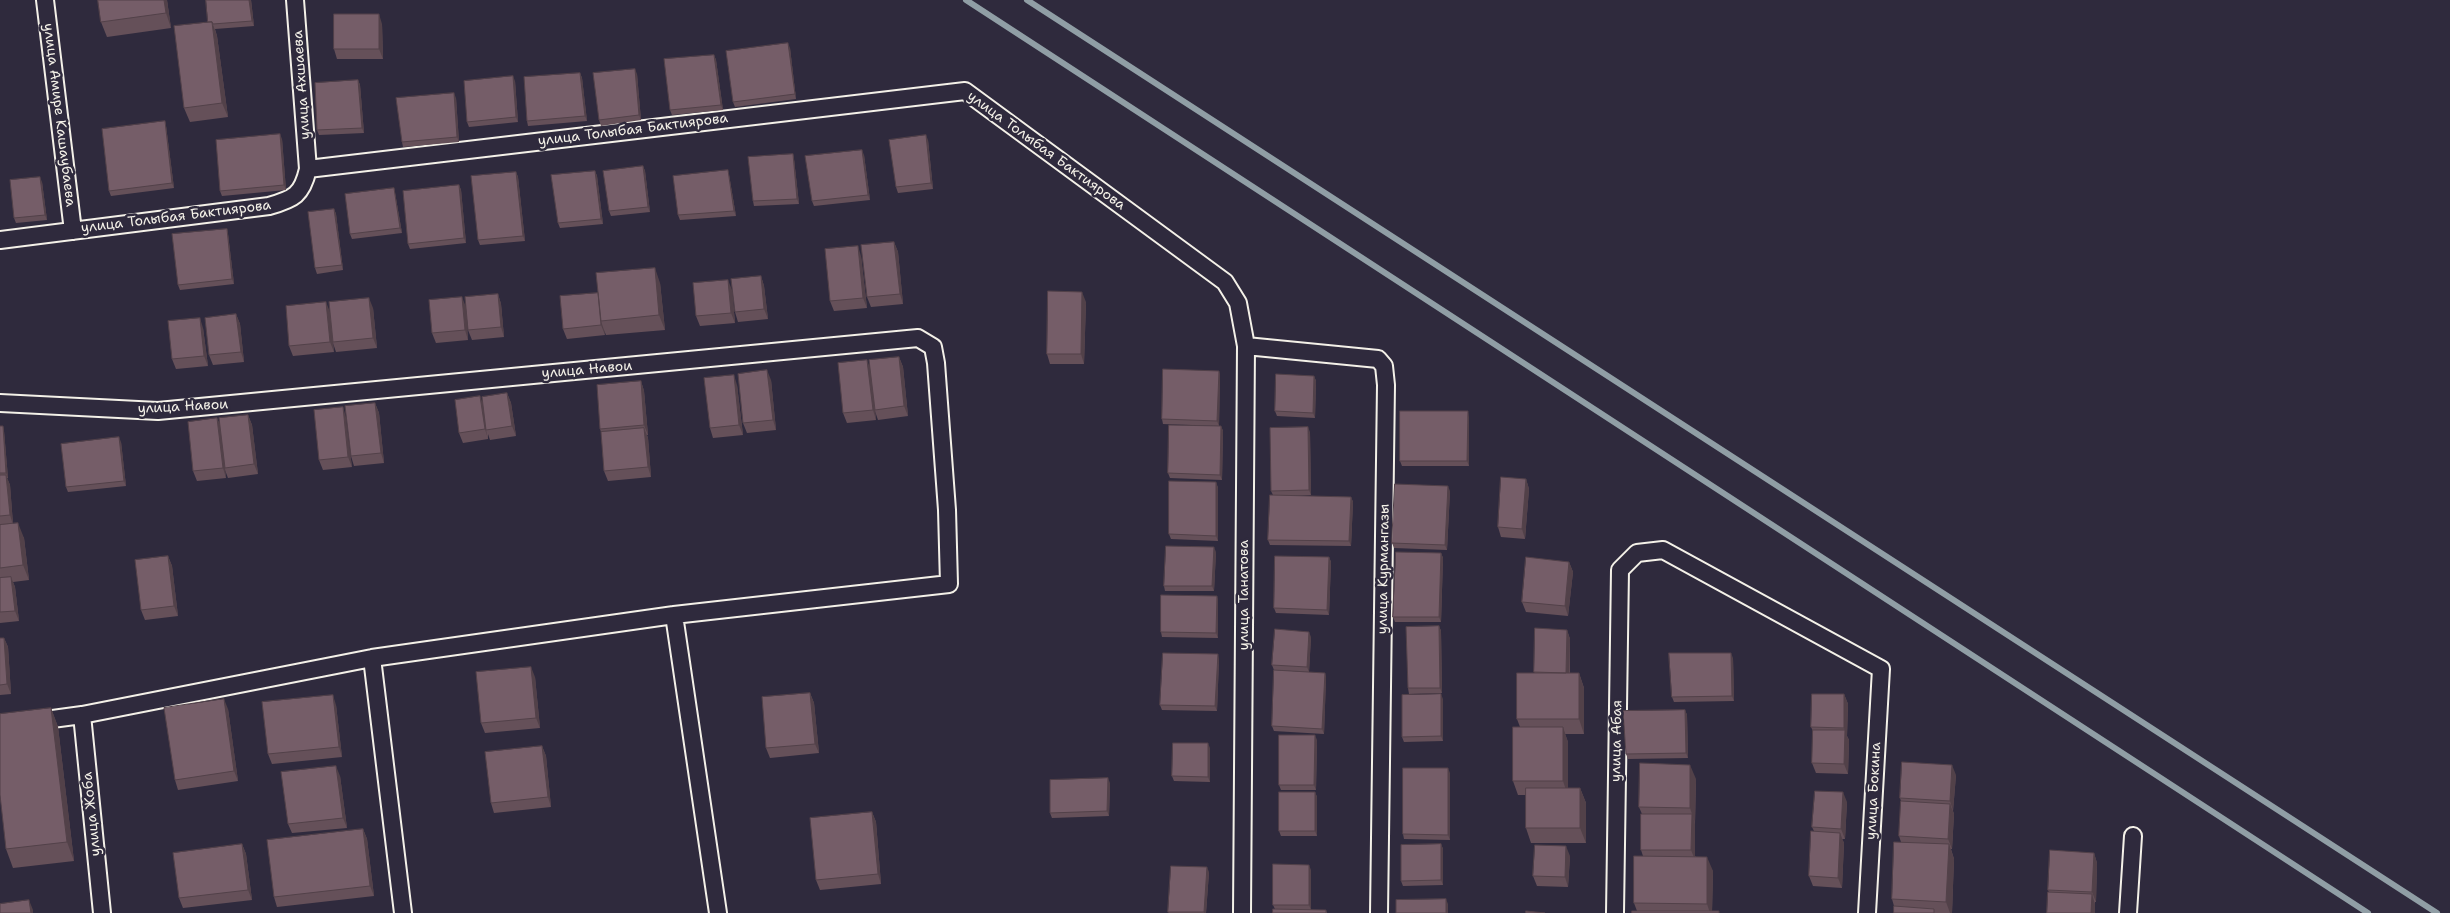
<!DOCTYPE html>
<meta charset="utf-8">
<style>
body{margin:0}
canvas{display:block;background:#2f2a3d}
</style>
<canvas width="2450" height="913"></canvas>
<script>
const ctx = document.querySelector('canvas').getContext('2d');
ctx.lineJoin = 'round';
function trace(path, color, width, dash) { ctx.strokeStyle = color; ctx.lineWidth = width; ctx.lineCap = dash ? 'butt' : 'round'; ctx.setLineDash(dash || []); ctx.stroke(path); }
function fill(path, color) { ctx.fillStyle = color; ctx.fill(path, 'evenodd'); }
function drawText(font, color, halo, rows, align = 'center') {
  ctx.font = font + ' "Shantell Sans",sans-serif'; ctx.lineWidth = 5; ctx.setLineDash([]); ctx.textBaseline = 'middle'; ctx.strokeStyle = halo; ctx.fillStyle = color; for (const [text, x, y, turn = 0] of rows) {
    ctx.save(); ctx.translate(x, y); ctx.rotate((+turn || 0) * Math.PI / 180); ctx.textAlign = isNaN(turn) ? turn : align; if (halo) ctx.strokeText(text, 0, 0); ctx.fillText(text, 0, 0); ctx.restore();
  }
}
trace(new Path2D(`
 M966,0L2368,913
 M1027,0L2437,913`), '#909ea5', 6);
const minor = new Path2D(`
 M45,0L73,231
 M295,0L308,169
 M0,240L269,206C294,199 302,195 308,169L965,91L1225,282L1238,303L1246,346L1242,913
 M1246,346L1378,359L1384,366L1386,385L1379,913
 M0,403L158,411L918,338L933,347L936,363L947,510L949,584L674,615L372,658L82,715L0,726
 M674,615L718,913
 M372,658L403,913
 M82,715L102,913
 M1615,913L1620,570L1637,553L1663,550L1881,669L1867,913
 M2128,913L2133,836`);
trace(minor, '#f4f1e8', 20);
trace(minor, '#2f2a3d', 16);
fill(new Path2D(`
 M98,0H167L171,28L107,37L101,22Z
 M251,0L254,26L215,29L217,36L228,117L190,122L184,108L208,22Z
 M382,24L383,59H337L334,49Z
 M790,48L796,99L735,107L733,102Z
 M714,55L716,60L723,110L672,115L670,110Z
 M580,73L582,78L587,121L528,126L527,121Z
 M637,74L641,120L601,126L599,120Z
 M358,80L360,85L364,133L319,135L317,130Z
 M515,81L518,122L469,127L467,122Z
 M456,98L459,142L403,147L402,142Z
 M165,121L166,126L174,188L111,196L109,191Z
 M282,139L286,190L222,196L220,191Z
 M928,140L933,189L898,193L896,187Z
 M793,154L794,159L799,204L754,206L753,201Z
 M864,155L870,200L814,206L812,201Z
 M643,166L645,171L650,212L611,216L609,211Z
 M595,171L597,176L603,224L560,228L558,223Z
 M516,172L518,177L525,241L480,245L478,240Z
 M729,175L736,216L680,220L678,215Z
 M42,182L47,220L16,223L14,218Z
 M459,185L461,190L466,243L410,249L408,244Z
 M394,188L395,193L402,233L352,239L350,234Z
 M334,209L336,214L343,270L317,274L315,268Z
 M227,229L228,234L234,284L180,290L178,285Z
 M894,242L898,252L903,304L871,307L867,297Z
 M861,256L867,308L834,311L830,301Z
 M761,276L764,286L768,319L738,322L735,312Z
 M660,283L665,330L606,335L604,330L605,335L567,339L563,329L598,293Z
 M732,290L735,323L700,326L696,316Z
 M498,294L501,304L504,337L472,340L468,330Z
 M1086,302L1084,364H1050L1047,354Z
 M466,307L468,340L436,343L432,333Z
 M373,308L377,348L336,352L333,343L334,352L293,356L289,346L330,312Z
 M236,314L240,324L244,362L213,365L209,355Z
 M203,328L208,366L176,369L172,359Z
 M899,357L903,367L908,416L878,420L875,411L876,420L847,423L843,413L870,368Z
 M1219,371L1220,376L1219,426L1163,424L1162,419Z
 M1314,376L1316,381L1315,418L1277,416L1275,411Z
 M771,380L776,430L747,433L743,423Z
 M641,381L644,391L648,435H647L648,438L651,477L608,481L604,471L601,432L600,429Z
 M737,385L743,435L713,438L710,428Z
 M507,393L511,403L516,436L490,440L488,434V439L463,443L459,433L482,402Z
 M375,403L379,413L384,463L354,466L351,456Z
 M343,407L352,467L323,470L319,460Z
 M248,415L252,425L258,474L228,478L225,470L226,478L197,481L193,471L217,418L220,425Z
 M1469,417V466H1402L1400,461Z
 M0,426H3L4,431L8,478H7L10,485L13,524L24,538L29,580L13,582L15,587L19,621L0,623Z
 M1221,426L1223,431L1222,480L1170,478L1168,473Z
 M1310,432L1311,495L1282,496L1351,497L1353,502L1351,546L1270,545L1268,540L1273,495L1271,491Z
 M121,442L126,486L68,492L66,487Z
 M1526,479L1529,489L1525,539L1501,537L1498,527Z
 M1216,482L1218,488V541L1171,539L1169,534Z
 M1450,491L1447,550L1394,548L1392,543Z
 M1216,552L1214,591H1165L1164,586Z
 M1441,553L1443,558L1441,622H1395L1393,617Z
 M168,556L172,566L178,616L145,620L141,610Z
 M1329,557L1331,562L1329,615L1276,613L1274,608Z
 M1569,562L1573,572L1568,616L1526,612L1522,602Z
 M1217,596L1218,601V638L1162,637L1161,632Z
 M1439,626L1441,631L1442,693L1409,694L1408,688Z
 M1567,630L1570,639V673H1579L1584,688V734H1565L1568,742V788H1580L1586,803V843H1531L1526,828V795H1518L1513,781L1520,727L1517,719L1535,673L1534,672Z
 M1311,637L1309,672L1274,670L1272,665Z
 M0,638H4L8,647L11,694L0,695Z
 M1733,658L1734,701L1674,702L1672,697Z
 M1219,659L1217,711L1162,710L1160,705Z
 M1325,673L1326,678L1324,734L1274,731L1272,726Z
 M535,677L540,728L485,733L481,723Z
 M810,693L814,703L819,753L770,758L766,748Z
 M1844,694L1848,704L1847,736L1849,740L1848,774L1816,773L1812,763L1813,731L1811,727Z
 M1443,699V741L1404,742L1402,737Z
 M336,705L342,757L272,764L268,754Z
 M51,708L58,727L74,861L13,868L6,849Z
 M228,709L238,781L178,790L175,780Z
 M1685,710L1687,715L1688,758L1628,759L1626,754Z
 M1317,740L1316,790H1281L1279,785Z
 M542,746L546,756L551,807L494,813L491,803Z
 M1210,748V782L1174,781L1172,776Z
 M1450,773V840L1404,839L1403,834Z
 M1956,775L1953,811L1954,814L1952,849H1951L1954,859L1952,913H1894V906L1892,899L1901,842L1899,836L1901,801L1900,798Z
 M340,776L347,828L292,833L288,824Z
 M1696,779L1695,823V856L1713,871L1712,911H1637L1634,903L1643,856L1641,850L1642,814L1639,807Z
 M1110,783L1109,816L1052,818L1050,813Z
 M1315,792L1317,797V836H1281L1279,831Z
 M1847,802L1845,839H1842L1844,843L1842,888L1813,886L1809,876L1814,831L1812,827Z
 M872,812L876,822L881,884L820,890L816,880Z
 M363,829L367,839L374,896L277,907L274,897Z
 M242,844L246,854L252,900L183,908L179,898Z
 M1441,844L1443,849V885L1403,886L1401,881Z
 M2094,853L2097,863L2096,902H2095V904L2049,892L2048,890Z
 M1570,856L1568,887L1537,886L1533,876Z
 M1311,870V910H1326L1327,913H1273L1275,909L1273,905Z
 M1209,872L1206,913H1169L1168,912Z`), '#655059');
fill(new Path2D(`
 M164,0H167L171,28L166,13Z
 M249,0H251L254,26L252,21Z
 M379,14L382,24L383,59L379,49Z
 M212,22L217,36L228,117L222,103Z
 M788,43L790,48L796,99L795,94Z
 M714,55L716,60L723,110L721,105Z
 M635,69L637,74L641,120L639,115Z
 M580,73L582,78L587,121L585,116Z
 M513,76L515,81L518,122L516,117Z
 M358,80L360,85L364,133L362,128Z
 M454,93L456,98L459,142L457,137Z
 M165,121L166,126L174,188L172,183Z
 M280,134L282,139L286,190L284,185Z
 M926,135L928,140L933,189L931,183Z
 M862,150L864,155L870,200L868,195Z
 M793,154L794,159L799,204L797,199Z
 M643,166L645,171L650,212L648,207Z
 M728,170L729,175L736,216L734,211Z
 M595,171L597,176L603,224L601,219Z
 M516,172L518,177L525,241L523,236Z
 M40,177L42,182L47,220L45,215Z
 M459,185L461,190L466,243L464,238Z
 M394,188L395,193L402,233L400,228Z
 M334,209L336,214L343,270L342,265Z
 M227,229L228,234L234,284L232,279Z
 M894,242L898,252L903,304L900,294Z
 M858,246L861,256L867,308L863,298Z
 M655,268L660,283L665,330L659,315Z
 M761,276L764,286L768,319L764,309Z
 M728,280L732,290L735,323L731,313Z
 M1082,292L1086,302L1084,364L1081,354Z
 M598,293L601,321L604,330L605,335L601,325Z
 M498,294L501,304L504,337L501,327Z
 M462,297L466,307L468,340L465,330Z
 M369,298L373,308L377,348L373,338Z
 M326,302L330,312L334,352L330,342Z
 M236,314L240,324L244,362L241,352Z
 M200,318L203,328L208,366L204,356Z
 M899,357L903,367L908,416L904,406Z
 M867,360L871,370L876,420L873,410Z
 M767,370L771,380L776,430L773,420Z
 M1219,371L1220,376L1219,426L1217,421Z
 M734,375L737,385L743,435L739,425Z
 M1314,376L1316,381L1315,418L1313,413Z
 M641,381L644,391L648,435L644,425Z
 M507,393L511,403L516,436L512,426Z
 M480,396L484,406L486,430L488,439L485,429Z
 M375,403L379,413L384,463L381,453Z
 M343,407L346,417L352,467L348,457Z
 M1468,411L1469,417V466L1467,461Z
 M248,415L252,425L258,474L254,464Z
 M217,418L221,428L226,478L223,468Z
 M3,426L4,431L8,478L6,473Z
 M1221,426L1223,431L1222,480L1220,475Z
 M1308,427L1310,432L1311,495L1309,490Z
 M644,428L648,438L651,477L648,467Z
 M119,437L121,442L126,486L124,481Z
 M6,475L10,485L13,525L10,515Z
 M1526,479L1529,489L1525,539L1522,529Z
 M1216,482L1218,488V541L1216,536Z
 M1448,486L1450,491L1447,550L1445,545Z
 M1351,497L1353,502L1351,546L1349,541Z
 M18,523L24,538L29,580L23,565Z
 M1214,547L1216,552L1214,591L1212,586Z
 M1441,553L1443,558L1441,622L1439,617Z
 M168,556L172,566L178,616L174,606Z
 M1329,557L1331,562L1329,615L1327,610Z
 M1569,562L1573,572L1568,616L1565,606Z
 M11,577L15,587L19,621L15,611Z
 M1217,596L1218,601V638L1216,633Z
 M1439,626L1441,631L1442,693L1440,688Z
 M1567,630L1570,639L1569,683L1566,673Z
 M1309,632L1311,637L1309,672L1307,667Z
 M4,638L8,647L11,694L7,684Z
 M1731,653L1733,658L1734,701L1732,696Z
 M1218,654L1219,659L1217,711L1215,706Z
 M531,667L535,677L540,728L536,718Z
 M1325,673L1326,678L1324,734L1322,729Z
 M1579,673L1584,688V734L1579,719Z
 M810,693L814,703L819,753L815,744Z
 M1441,694L1443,699V741L1441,736Z
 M1844,694L1848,704L1847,736L1849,740L1848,774L1844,764L1845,732L1844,728Z
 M333,695L336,705L342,757L339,747Z
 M224,699L228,709L238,781L234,771Z
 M51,708L58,727L74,861L67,842Z
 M1685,710L1687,715L1688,758L1686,753Z
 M1563,727L1568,742V796L1563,781Z
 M1315,735L1317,740L1316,790L1314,785Z
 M1208,743L1210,748V782L1208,777Z
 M542,746L546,756L551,807L548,797Z
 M1690,765L1696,779L1695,823L1690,808Z
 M1952,765L1956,775L1953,811L1950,801Z
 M336,766L340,776L347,828L343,818Z
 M1448,768L1450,773V840L1448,835Z
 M1108,778L1110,783L1109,816L1107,811Z
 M1580,788L1586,803V843L1580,828Z
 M1315,792L1317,797V836L1315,831Z
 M1843,792L1847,802L1845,839L1841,829Z
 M1950,804L1954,814L1952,849L1948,839Z
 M872,812L876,822L881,884L878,874Z
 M1692,814L1695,824V860L1691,850Z
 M363,829L367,839L374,896L370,886Z
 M1840,833L1844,843L1842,888L1838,878Z
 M242,844L246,854L252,900L248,890Z
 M1441,844L1443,849V885L1441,880Z
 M1949,844L1954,859L1952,913H1950L1946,902Z
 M1566,846L1570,856L1568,887L1565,877Z
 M2094,853L2097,863L2096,902L2092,892Z
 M1707,857L1713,871L1712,913H1710L1707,904Z
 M1309,865L1311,870V910L1309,905Z
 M1207,867L1209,872L1206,913H1204Z
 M2092,894L2095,904V913H2091Z
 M1446,899L1448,904V913H1446Z
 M29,900L33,910V913H31Z`), '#524149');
const building = new Path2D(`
 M98,0H164L166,13L101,22Z
 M206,0H249L252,21L213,24L212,22H208Z
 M334,14H379V49H334Z
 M212,22L222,103L184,108L174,26Z
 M788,43L795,94L733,102L726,51Z
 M714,55L721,105L670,110L664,59Z
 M635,69L639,115L599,120L593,73Z
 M580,73L585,116L527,121L524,77Z
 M513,76L516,117L467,122L464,81Z
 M358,80L362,128L317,130L315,83Z
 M454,93L457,137L402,142L396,98Z
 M165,121L172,183L109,191L102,129Z
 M280,134L284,185L220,191L216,140Z
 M926,135L931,183L896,187L889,140Z
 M862,150L868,195L812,201L805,156Z
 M793,154L797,199L753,201L748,157Z
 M643,166L648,207L609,211L603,171Z
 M728,170L734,211L678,215L673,176Z
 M595,171L601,219L558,223L551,175Z
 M516,172L523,236L478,240L471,176Z
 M40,177L45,215L14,218L10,180Z
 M459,185L464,238L408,244L403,191Z
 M394,188L400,228L350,234L345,194Z
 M334,209L342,265L315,268L308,212Z
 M227,229L232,279L178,285L172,234Z
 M894,242L900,294L867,297L861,245Z
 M858,246L863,298L830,301L825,249Z
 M655,268L659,315L601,321L596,273Z
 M761,276L764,309L735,312L731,279Z
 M728,280L731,313L696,316L693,283Z
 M1048,291L1082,292L1081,354H1047Z
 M598,293L601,325L563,329L560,296Z
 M498,294L501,327L468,330L465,297Z
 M462,297L465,330L432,333L429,300Z
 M369,298L373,338L333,342L329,302Z
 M326,302L330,342L289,346L286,306Z
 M236,314L241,352L209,355L205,318Z
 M200,318L204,356L172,359L168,321Z
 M899,357L904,406L875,410L869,360Z
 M867,360L873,410L843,413L838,363Z
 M1163,369L1219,371L1217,421L1162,419Z
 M767,370L773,420L743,423L738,374Z
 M1276,374L1314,376L1313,413L1275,411Z
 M734,375L739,425L710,428L704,378Z
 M641,381L644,425L600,429L597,385Z
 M507,393L512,426L486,430L482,397Z
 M480,396L485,429L459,433L455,400Z
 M375,403L381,453L351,456L345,406Z
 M343,407L348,457L319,460L314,410Z
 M1400,411H1468L1467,461H1400Z
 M248,415L254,464L225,468L219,418Z
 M217,418L223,468L193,471L188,422Z
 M1169,425L1221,426L1220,475L1168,473Z
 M0,426H3L6,473H0Z
 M1308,427L1309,490L1271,491L1270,428Z
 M644,428L648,467L604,471L601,432Z
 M119,437L124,481L66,487L61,444Z
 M0,475H6L10,515L0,516Z
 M1501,477L1526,479L1522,529L1498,527Z
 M1169,481L1216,482V536L1169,534Z
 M1395,484L1448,486L1445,545L1392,543Z
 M1270,495L1351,497L1349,541L1268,540Z
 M18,523L23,565L0,568V525Z
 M1166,546L1214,547L1212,586H1164Z
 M1396,552L1441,553L1439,617H1393Z
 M168,556L174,606L141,610L135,560Z
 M1275,556L1329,557L1327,610L1274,608Z
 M1526,557L1569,562L1565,606L1522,602Z
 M11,577L15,611L0,612V578Z
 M1161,595L1217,596L1216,633L1161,632Z
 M1439,626L1440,688H1408L1406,627Z
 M1535,628L1567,630L1566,673L1534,672Z
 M1275,629L1309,632L1307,667L1272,665Z
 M0,638H4L7,684L0,685Z
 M1163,653L1218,654L1215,706L1160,705Z
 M1669,653H1731L1732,696L1672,697Z
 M531,667L536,718L481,723L476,672Z
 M1274,670L1325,673L1322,729L1272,726Z
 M1517,673H1579V719H1517Z
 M810,693L815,744L766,748L762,697Z
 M1441,694V736L1402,737V695Z
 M1812,694H1844V728L1811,727Z
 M333,695L339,747L268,754L262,702Z
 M224,699L234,771L175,780L164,708Z
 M51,708L67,842L6,849L0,795V714Z
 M1685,710L1686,753L1626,754L1623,711Z
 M1513,727H1563V781H1513Z
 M1813,730H1845L1844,764L1812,763Z
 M1279,735H1315L1314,785H1279Z
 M1173,743H1208V777L1172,776Z
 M542,746L548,797L491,803L485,752Z
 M1902,762L1952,765L1950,801L1900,798Z
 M1640,763L1690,765V808L1639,807Z
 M336,766L343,818L288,824L281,772Z
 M1403,768H1448V835L1403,834Z
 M1108,778L1107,811L1050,813V780Z
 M1526,788H1580V828H1526Z
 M1815,791L1843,792L1841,829L1812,827Z
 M1279,792H1315V831H1279Z
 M1901,801L1950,804L1948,839L1899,836Z
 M872,812L878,874L816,880L810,818Z
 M1641,814H1692L1691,850H1641Z
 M363,829L370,886L274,897L267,840Z
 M1811,831L1840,833L1838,878L1809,876Z
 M1894,842L1949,844L1946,902L1892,899Z
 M242,844L248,890L179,898L173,853Z
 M1441,844V880L1401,881V845Z
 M1535,845L1566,846L1565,877L1533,876Z
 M2050,850L2094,853L2092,892L2048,890Z
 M1634,856L1707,857V904L1634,903Z
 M1273,864L1309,865V905H1273Z
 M1171,866L1207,867L1204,912H1168Z
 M2048,892L2092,894L2091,913H2047Z
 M1446,899V913H1396V900Z
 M29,900L31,913H0V904Z
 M1894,906L1934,909V913H1894Z
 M1273,909L1326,910V913H1273Z
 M1526,911L1545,913H1526Z
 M1632,911H1719V913H1632Z`);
fill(building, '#755d68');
trace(building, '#524149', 1);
drawText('14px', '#f4f1e8', '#2f2a3d', [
 ["улица Ахшаева",302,85,-94],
 ["улица Амире Кашаубаева",59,115,83],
 ["улица Толыбая Бактиярова",633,130,-7],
 ["улица Толыбая Бактиярова",1046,151,36],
 ["улица Толыбая Бактиярова",176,217,-7],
 ["улица Навои",587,370,-5],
 ["улица Навои",183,407,-3],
 ["улица Курмангазы",1384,569,-89],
 ["улица Танатова",1244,595,-90],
 ["улица Абая",1617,741,-89],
 ["улица Бокина",1874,791,-87],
 ["улица Жоба",92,814,-96]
]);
</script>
